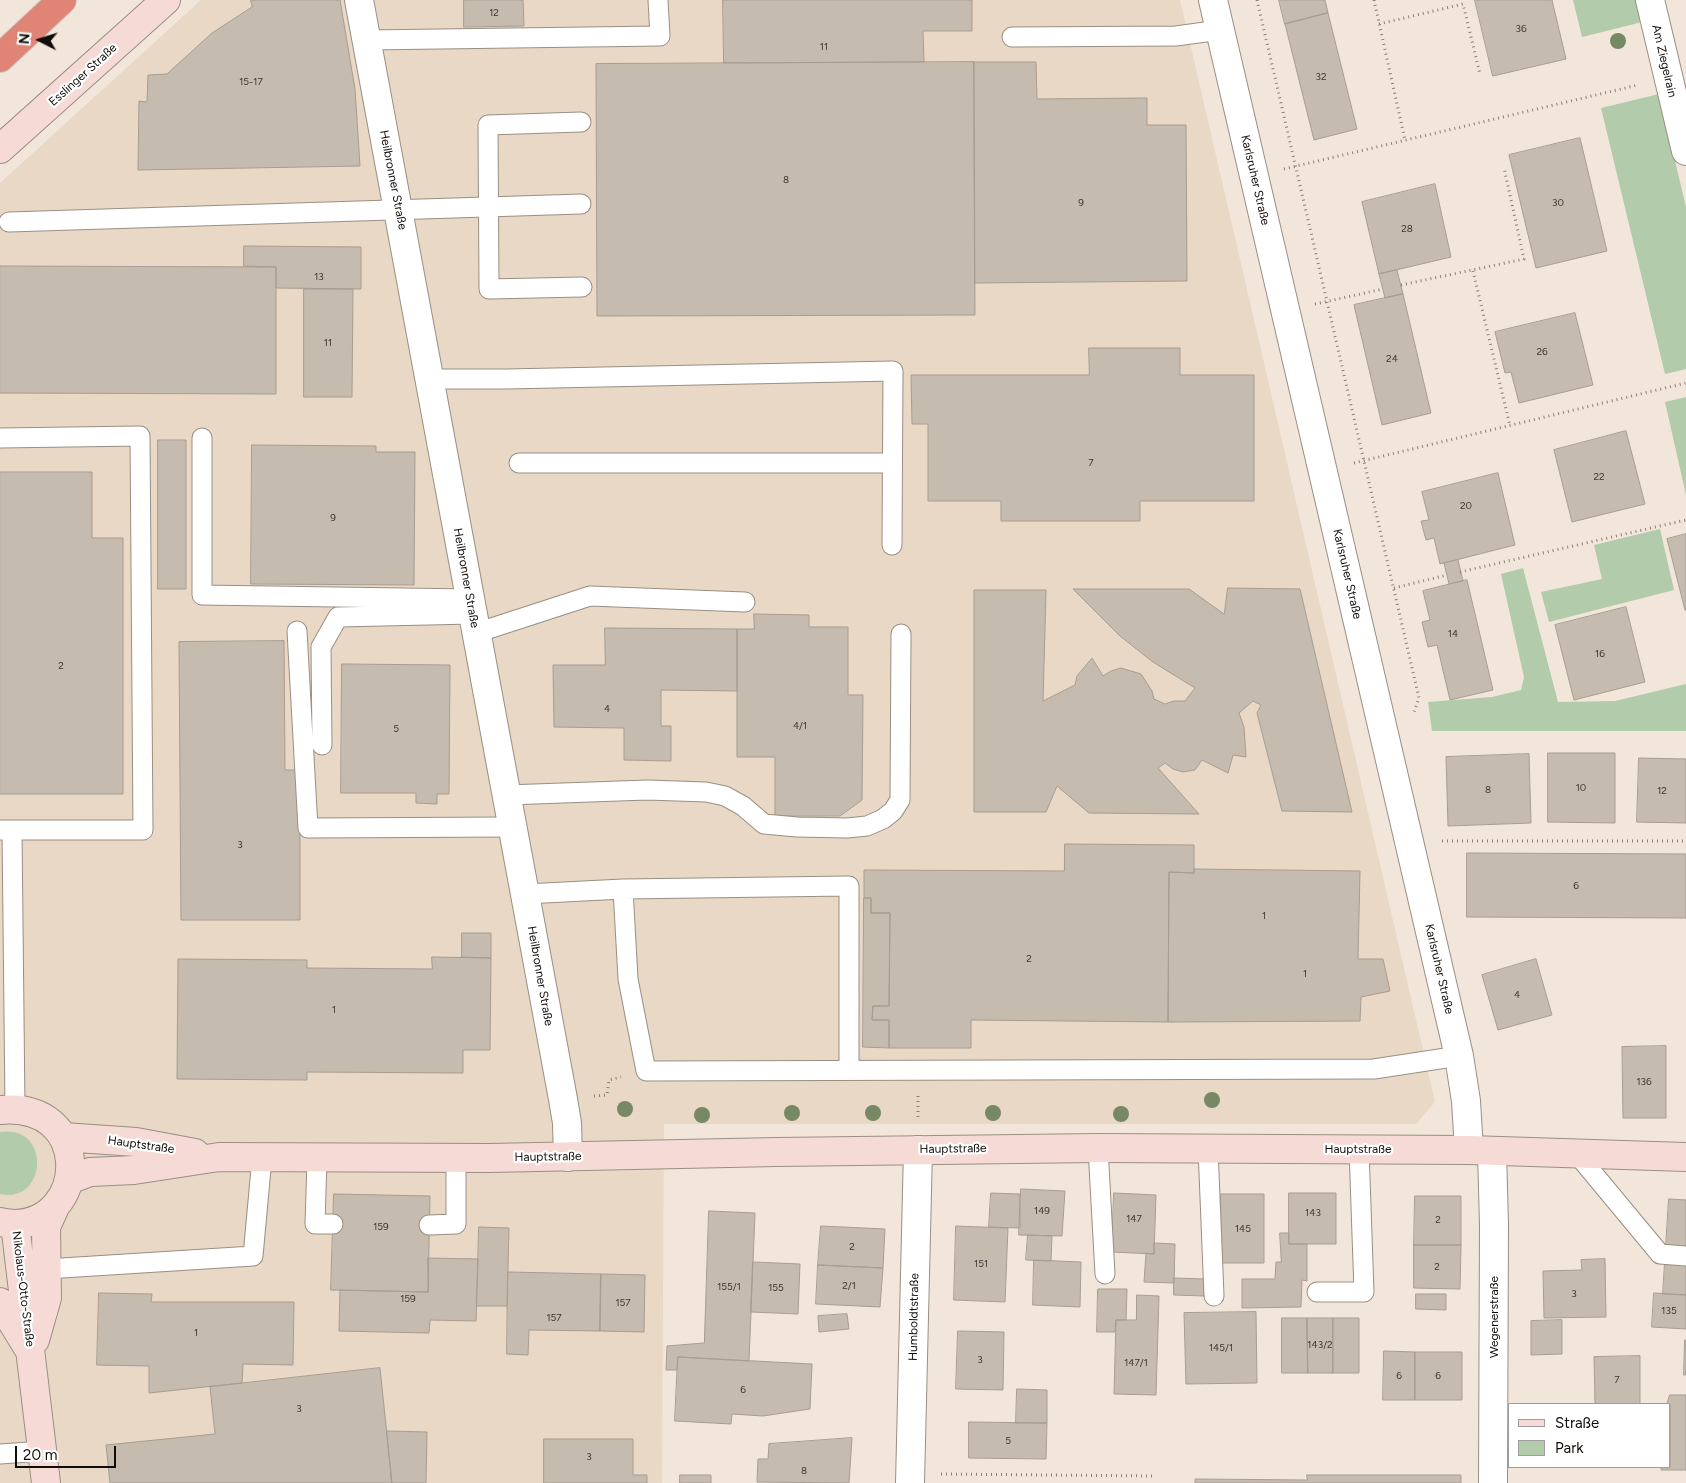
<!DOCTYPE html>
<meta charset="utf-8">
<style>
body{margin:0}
#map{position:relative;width:1686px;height:1483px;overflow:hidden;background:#f1e6d9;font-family:Figtree,sans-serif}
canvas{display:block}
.legend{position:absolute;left:1508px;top:1403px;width:162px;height:65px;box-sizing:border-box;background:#fff;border:1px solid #a09e9d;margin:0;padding:6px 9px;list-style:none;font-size:15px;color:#110d09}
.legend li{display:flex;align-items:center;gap:10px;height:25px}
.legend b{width:25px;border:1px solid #a09e9d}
.north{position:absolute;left:15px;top:15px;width:50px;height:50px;-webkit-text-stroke:4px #fff;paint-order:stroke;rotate:275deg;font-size:14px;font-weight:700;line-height:20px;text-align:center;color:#110d09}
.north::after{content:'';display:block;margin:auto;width:18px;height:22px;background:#110d09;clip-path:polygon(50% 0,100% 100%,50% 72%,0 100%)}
.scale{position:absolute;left:15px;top:1446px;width:101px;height:22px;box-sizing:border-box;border:2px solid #110d09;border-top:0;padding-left:6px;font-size:15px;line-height:18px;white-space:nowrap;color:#110d09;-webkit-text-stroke:4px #fff;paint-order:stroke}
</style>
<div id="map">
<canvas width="1686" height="1483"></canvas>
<ul class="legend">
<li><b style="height:6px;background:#f6dad6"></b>Straße</li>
<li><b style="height:14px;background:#b2cbaa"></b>Park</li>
</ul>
<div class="north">N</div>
<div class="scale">20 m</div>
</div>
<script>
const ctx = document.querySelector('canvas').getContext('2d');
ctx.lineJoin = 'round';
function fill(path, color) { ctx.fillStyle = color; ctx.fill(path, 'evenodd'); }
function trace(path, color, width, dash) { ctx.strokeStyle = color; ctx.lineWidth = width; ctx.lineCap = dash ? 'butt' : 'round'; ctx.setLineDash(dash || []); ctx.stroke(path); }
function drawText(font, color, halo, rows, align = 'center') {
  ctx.font = font + ' Figtree,sans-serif'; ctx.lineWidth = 4.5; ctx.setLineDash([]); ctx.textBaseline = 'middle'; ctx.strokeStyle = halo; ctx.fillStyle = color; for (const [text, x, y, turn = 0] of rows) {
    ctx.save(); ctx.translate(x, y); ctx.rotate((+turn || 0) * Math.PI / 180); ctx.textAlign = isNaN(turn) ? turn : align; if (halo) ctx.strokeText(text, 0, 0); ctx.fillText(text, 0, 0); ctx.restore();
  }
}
fill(new Path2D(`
 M201,0H1180L1435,1102L1416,1124H664L662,1483H0V183Z`), '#e8d8c5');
fill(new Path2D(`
 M1573,0H1636L1642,22L1582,37Z
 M1659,94L1686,207V369L1665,374L1601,108Z
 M1686,397V495L1665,402Z
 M1660,529L1674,590L1549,622L1541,592L1602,579L1594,545Z
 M1523,568L1558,702L1615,701L1686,684V731H1432L1428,702L1492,697L1521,690L1524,677L1501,574Z
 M0,1132C52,1124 47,1205 0,1194Z`), '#b2cbaa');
const building = new Path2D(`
 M251,0H340L355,89L360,166L138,170L139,101L147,102L148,75L167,74L212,33L252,7Z
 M464,0H523L524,26L464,27Z
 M723,0H972V31H923L924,62L724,63Z
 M1279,0H1325L1328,13L1285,24Z
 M1475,0H1552L1566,59L1493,76Z
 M1328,13L1357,129L1314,140L1285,24Z
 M974,62L975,315L597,316L596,64Z
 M974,62H1036L1037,99L1147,98V125H1186L1187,281L975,283Z
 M1580,138L1607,251L1536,268L1509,155Z
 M1435,184L1451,257L1379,274L1362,202Z
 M244,246L361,247V289L276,288V267L244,266Z
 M0,266L276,267V394L0,393Z
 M1397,270L1403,294L1385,298L1379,274Z
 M304,289H353L352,397H304Z
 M1403,294L1431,413L1382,425L1354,305Z
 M1575,313L1593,385L1519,403L1511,372L1505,373L1495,332Z
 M1089,348H1180V375H1254V501H1140V521H1001V501H928V424H912L911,375H1089Z
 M1626,431L1645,504L1572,522L1554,450Z
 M158,440H186V589H158Z
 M252,445L376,446V452H415L414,585L251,584Z
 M0,472H92V538H123V794H0Z
 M1498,473L1515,545L1440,564L1434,538L1426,540L1421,521L1429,520L1422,492Z
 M1686,534V610H1685L1667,539Z
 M1458,560L1463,581L1449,584L1444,563Z
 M1467,580L1493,690L1450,700L1437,645L1428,647L1422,622L1430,620L1423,591Z
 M1228,588L1300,589L1352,812L1282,811L1257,713L1261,705L1253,701L1239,713L1244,727L1246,757L1233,755L1228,773L1202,760L1195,770L1183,772L1173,769L1165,763L1158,768L1199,814L1089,813L1057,786L1046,812H974V590H1046L1043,701L1075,685L1077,676L1092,658L1103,676L1111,671L1121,668L1141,674L1152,691L1154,699L1165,704L1174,701H1185L1195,688L1153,662L1120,636L1073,589H1189L1224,614Z
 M1626,607L1645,682L1574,700L1555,625Z
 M754,614L809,615V627H848V695H863L862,800L840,816H775V757H737V629H754Z
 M605,628L737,629V691L661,690V726H671V761L624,760V728L554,727L553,665H605Z
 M284,641L285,770H300V920H181L179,642Z
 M342,664L450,665L449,794H437V804L416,803V793H341Z
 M1548,753H1615V823L1548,822Z
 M1529,754L1531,823L1448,826L1446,757Z
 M1639,758L1686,759V823L1637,822Z
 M1065,844L1194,845V873L1169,872L1168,1022L971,1020V1048H889V1020H872L873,1006H889L890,913H871V898H864V870L1064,871Z
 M1467,853L1686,854V918L1467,917Z
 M1194,869L1360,871L1358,959H1383L1390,991L1361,997L1360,1021L1168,1022L1169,872L1194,873Z
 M864,898H871V913H890L889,1006H873L872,1020H889V1048L863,1047Z
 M462,933H491V958L462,957Z
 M432,957L491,958L490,1050H463V1073L307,1072V1080L177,1079L178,959L307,960V968L432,969Z
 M1536,959L1552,1015L1498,1030L1482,975Z
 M1666,1046V1118H1623L1622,1047Z
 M1021,1189L1065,1191L1062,1236L1019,1235Z
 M991,1193L1020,1194V1228L989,1227Z
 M1114,1193L1156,1195L1154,1254L1112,1252Z
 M1289,1193H1336V1244H1289Z
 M334,1194L430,1196L428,1292L331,1290Z
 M1221,1194H1264V1263H1221Z
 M1415,1196H1461V1245H1414Z
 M1669,1199L1686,1200V1295L1663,1294Z
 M709,1211L755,1213L749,1361L678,1357L677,1370H666L667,1346L704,1343Z
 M821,1226L885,1229L883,1268L818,1265Z
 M956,1226L1008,1228L1005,1302L954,1300Z
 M479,1227L509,1228L507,1306H477Z
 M1280,1233H1289V1244H1307V1281L1302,1280L1301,1307L1242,1308V1279H1275L1276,1262H1281Z
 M1028,1235L1052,1236L1051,1261L1026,1260Z
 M1154,1243L1175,1244L1174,1283L1144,1282L1146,1253L1154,1254Z
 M1414,1245H1461L1460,1289L1414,1288Z
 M428,1258L478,1259L476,1321L430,1320L429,1333L339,1331L340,1290L428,1292Z
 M1605,1259L1606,1317L1544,1318L1543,1271L1582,1270L1581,1260Z
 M1034,1260L1081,1262L1080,1307L1033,1305Z
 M753,1262L800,1264L798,1314L751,1312Z
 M818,1265L883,1268L880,1307L816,1304Z
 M508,1272L601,1274L600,1331L529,1330L528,1355L507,1354Z
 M601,1274L645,1275L644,1332L600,1331Z
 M1174,1278L1205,1279L1204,1296L1174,1295Z
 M1098,1289H1127L1126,1320H1116L1115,1332H1097Z
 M99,1293L152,1294L151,1302H294L293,1365L243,1364L242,1383L149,1393V1366L97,1365Z
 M1654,1293L1686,1295V1329L1652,1327Z
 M1416,1294H1446V1310L1416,1309Z
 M1137,1295L1159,1296L1156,1395L1114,1394L1116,1320H1136Z
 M1256,1312L1257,1383L1186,1384L1184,1313Z
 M847,1314L849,1329L819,1332L818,1316Z
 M1282,1318H1307L1308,1373H1282Z
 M1307,1318H1333V1373H1308Z
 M1333,1318H1359V1373H1333Z
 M1562,1320V1354L1531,1355V1321Z
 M958,1331L1004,1332L1003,1390L956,1389Z
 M1685,1340H1686V1375H1684Z
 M1384,1351L1415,1352V1400H1383Z
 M1415,1352H1462V1400H1415Z
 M1640,1356V1404H1595L1594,1357Z
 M678,1357L812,1364L810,1409L763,1416L732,1414L731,1424L675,1421Z
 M380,1368L392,1483H110L106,1445L215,1434L210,1387Z
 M1017,1389L1047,1390V1423H1016Z
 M1670,1395H1686V1470H1661V1467H1670V1404H1667Z
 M969,1422L1047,1423L1046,1459L969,1458Z
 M387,1431L427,1432L426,1483H392Z
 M852,1438L849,1483L757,1482L758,1459H768L769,1444Z
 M544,1439H633V1475H647V1483H544Z
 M680,1475H711V1483H680Z
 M1307,1475H1461V1483H1195V1479L1307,1480Z`);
fill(building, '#c5bbae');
trace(building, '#a79d91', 1);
const lane = new Path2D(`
 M1012,37L1176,36L1220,30
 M367,40L660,36L658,0
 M581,122L488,125L489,289L582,287
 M9,222L581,204
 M429,379H506L893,371L892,545
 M0,438L140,436L143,830H0
 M202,438V595L470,599
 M519,463H891
 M297,631L308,828L512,827
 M476,633L590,596L745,602
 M322,745L321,647L338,617L473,614
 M506,795L647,790L706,792L725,796L743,806L764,824L797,827L847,828L867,826L883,819L893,811L900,800L901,634
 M12,830L15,1109
 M623,889L849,886V1070
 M525,894L623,889L628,979L646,1071L1374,1069L1459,1056
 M1098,1148L1105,1274
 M1208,1148L1214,1296
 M1577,1154L1660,1254L1686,1256
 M317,1159L315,1224H333
 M429,1225L456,1224V1158
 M46,1269L253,1256L262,1158
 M1317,1292H1364L1359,1149
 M0,1454L43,1451`);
const street = new Path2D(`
 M359,0L563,1099L567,1123L568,1157
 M1213,0L1459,1056L1466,1101L1469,1150
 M1650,0L1686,151
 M1492,1151L1494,1225L1493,1483
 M910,1483L918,1150`);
const secondary = new Path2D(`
 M0,149L166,0
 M0,1110C93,1101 89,1222 15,1224C10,1224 5,1223 0,1222
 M63,1137L136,1142L195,1153
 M69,1180L90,1172L134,1170L219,1157L489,1158L777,1152L1098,1148L1469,1150L1686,1157
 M15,1224L46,1483
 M0,1302L28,1348
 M35,1340L47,1298L46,1227L56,1205`);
const highway = new Path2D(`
 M0,58L62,0`);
trace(lane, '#998f83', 21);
trace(street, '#998f83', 30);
trace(secondary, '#998f83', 30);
trace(highway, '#cbcac9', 30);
trace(new Path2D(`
 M1257,0L1419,698L1413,715
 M1374,0L1405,140
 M1379,24L1463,4L1480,74
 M1284,169L1638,85
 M1473,271L1510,426
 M1401,285L1524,259L1504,168
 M1315,304L1383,289
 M1354,463L1686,383
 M1460,572L1686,520
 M1394,588L1447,575
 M1442,841H1686
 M594,1096L607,1095L609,1080L621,1077
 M918,1096V1119
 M941,1474L1154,1476`), '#878077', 3, [1, 4]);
trace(lane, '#fff', 19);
trace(street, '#fff', 28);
trace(secondary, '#f6dad6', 28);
trace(highway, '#e08475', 28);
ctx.fillStyle = '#778864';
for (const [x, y] of [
 [1618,41],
 [1212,1100],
 [625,1109],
 [792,1113],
 [873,1113],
 [993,1113],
 [1121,1114],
 [702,1115]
]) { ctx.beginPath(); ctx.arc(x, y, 8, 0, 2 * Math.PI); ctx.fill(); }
drawText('10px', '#3e3832', null, [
 ["12",494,13],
 ["36",1521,29],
 ["11",824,47],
 ["32",1321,77],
 ["15-17",251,82],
 ["8",786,180],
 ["9",1081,203],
 ["30",1558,203],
 ["28",1407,229],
 ["13",319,277],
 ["11",328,343],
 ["26",1542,352],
 ["24",1392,359],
 ["7",1091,463],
 ["22",1599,477],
 ["20",1466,506],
 ["9",333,518],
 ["14",1453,634],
 ["16",1600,654],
 ["2",61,666],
 ["4",607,709],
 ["4/1",800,726],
 ["5",396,729],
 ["10",1581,788],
 ["8",1488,790],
 ["12",1662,791],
 ["3",240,845],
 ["6",1576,886],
 ["1",1264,916],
 ["2",1029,959],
 ["1",1305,974],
 ["4",1517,995],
 ["1",334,1010],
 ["136",1644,1082],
 ["149",1042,1211],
 ["143",1313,1213],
 ["147",1134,1219],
 ["2",1438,1220],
 ["159",381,1227],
 ["145",1243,1229],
 ["2",852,1247],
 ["151",981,1264],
 ["2",1437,1267],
 ["2/1",849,1286],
 ["155/1",729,1287],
 ["155",776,1288],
 ["3",1574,1294],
 ["159",408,1299],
 ["157",623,1303],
 ["135",1669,1311],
 ["157",554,1318],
 ["1",196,1333],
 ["143/2",1320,1345],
 ["145/1",1221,1348],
 ["3",980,1360],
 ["147/1",1136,1363],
 ["6",1399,1376],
 ["6",1438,1376],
 ["7",1617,1380],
 ["6",743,1390],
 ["3",299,1409],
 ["5",1008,1441],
 ["3",589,1457],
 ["8",804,1471]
]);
drawText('12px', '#110d09', '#fff', [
 ["Am Ziegelrain",1664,61,77],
 ["Esslinger Straße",83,75,-42],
 ["Heilbronner Straße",393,180,79],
 ["Karlsruher Straße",1255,180,77],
 ["Karlsruher Straße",1347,574,77],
 ["Heilbronner Straße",466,578,80],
 ["Karlsruher Straße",1439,969,77],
 ["Heilbronner Straße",540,976,80],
 ["Hauptstraße",141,1145,8],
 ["Hauptstraße",953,1149,-1],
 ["Hauptstraße",1358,1149],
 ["Hauptstraße",548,1157,-1],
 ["Nikolaus-Otto-Straße",23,1289,83],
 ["Humboldtstraße",914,1317,-89],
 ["Wegenerstraße",1494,1317,-90]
]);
</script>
